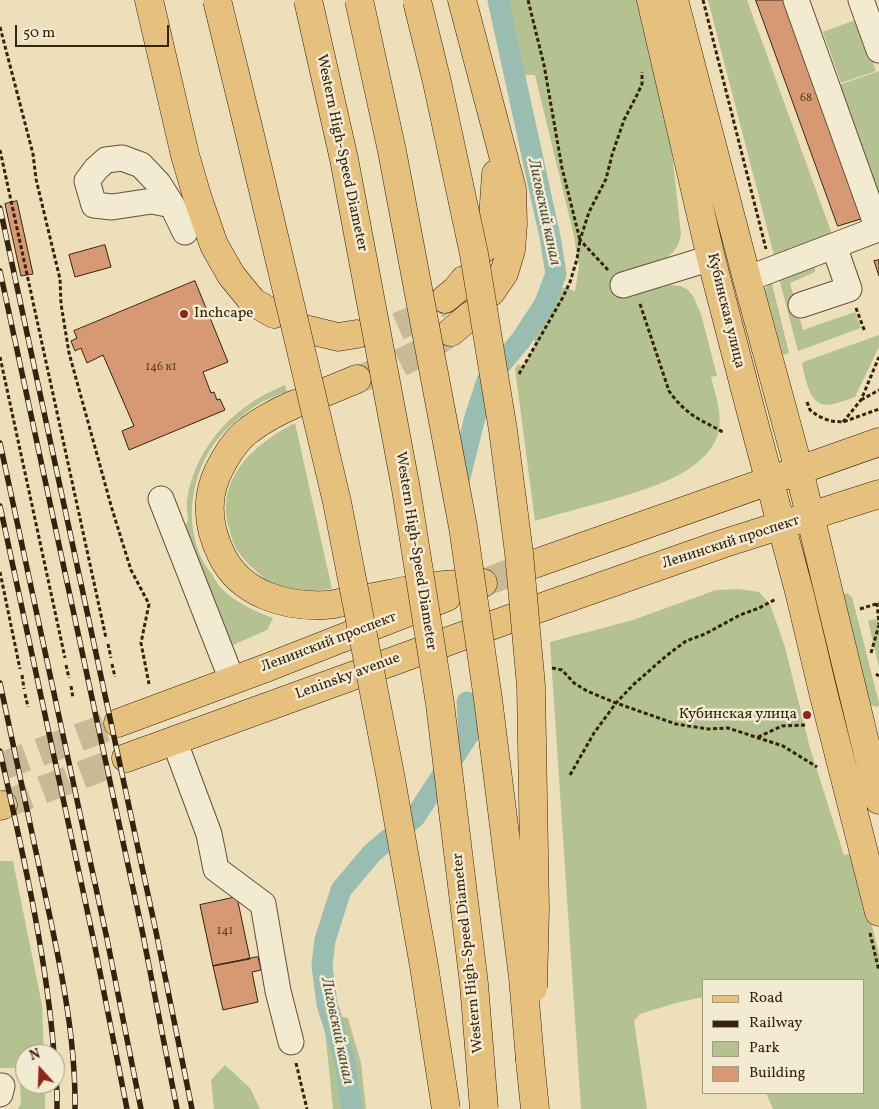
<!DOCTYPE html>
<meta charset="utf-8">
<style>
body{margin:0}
#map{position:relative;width:879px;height:1109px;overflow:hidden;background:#eddfba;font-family:Vollkorn,serif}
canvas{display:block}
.legend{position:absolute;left:702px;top:979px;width:162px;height:115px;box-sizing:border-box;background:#f3ead2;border:1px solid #a79a83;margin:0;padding:6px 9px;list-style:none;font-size:15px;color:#36230d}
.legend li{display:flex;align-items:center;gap:10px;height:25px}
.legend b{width:25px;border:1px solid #a79a83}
.north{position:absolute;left:15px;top:1044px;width:50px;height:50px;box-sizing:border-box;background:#f3ead2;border:1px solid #a79a83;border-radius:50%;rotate:340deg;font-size:14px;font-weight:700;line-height:20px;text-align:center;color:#36230d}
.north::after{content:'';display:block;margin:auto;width:18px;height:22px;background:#8f2418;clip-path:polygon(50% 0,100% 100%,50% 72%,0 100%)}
.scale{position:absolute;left:15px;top:25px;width:154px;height:22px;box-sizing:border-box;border:2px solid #36230d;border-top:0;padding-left:6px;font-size:15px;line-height:18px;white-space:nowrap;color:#36230d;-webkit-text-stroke:4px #f3ead2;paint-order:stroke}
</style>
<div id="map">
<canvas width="879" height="1109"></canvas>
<ul class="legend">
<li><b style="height:6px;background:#e6c07d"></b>Road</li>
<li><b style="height:6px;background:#36230d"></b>Railway</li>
<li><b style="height:14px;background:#b4c292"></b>Park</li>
<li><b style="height:14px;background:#d69974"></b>Building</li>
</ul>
<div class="north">N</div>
<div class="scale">50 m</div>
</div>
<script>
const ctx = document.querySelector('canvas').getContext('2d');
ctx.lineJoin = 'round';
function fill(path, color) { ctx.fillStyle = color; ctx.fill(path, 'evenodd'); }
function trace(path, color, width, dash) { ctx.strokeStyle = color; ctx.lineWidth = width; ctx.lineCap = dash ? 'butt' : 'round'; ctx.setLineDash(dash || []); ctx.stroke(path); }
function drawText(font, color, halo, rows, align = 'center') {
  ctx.font = font + ' Vollkorn,serif'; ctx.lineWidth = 5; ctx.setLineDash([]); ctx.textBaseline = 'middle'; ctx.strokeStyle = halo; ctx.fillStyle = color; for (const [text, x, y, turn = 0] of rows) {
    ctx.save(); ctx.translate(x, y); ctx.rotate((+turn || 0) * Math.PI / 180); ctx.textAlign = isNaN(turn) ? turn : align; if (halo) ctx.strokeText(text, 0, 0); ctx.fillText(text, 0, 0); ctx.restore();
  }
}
fill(new Path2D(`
 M505,0H637L670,135L681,234C676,267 641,265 617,274L623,296L671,285L680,286L687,289L693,296L701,314L717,376L711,377C715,394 722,412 719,430C716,448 699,463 684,472C669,481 651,487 634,493C602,503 568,511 535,521L515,369L518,364L523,367L537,343L533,339L561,287L575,291L579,267L574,236L535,75H523Z
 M708,0H747L833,237L775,259Z
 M858,19L876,71L841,83L823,32Z
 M879,71V219L836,86Z
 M812,267L815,268V272L790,283L803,330L855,312L861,328L798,351L779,278Z
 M771,280L789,353L783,355L765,290Z
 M879,335V347L855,397C846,400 837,404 828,405C809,406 805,377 802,364L803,362Z
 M285,385L287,392C278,395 270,398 262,402C248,410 234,422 223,433C194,464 183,515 200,555C203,562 207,568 212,574C214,578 217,583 220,587C234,602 254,611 273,618L267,630L231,646L183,525L188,522C188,515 186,507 187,500C194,454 224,417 264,395C271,391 278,388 285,385Z
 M295,423L332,589L306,591L304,595L264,583V578C255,570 246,563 239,553C234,546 231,537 229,528C215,478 254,444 295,423Z
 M739,589L759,592L770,604L785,647L810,748L844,855L854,853L879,954V1109H773L766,1093H863V980H703V997L676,1003L640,1014L634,1021L647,1109H581L550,642L633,620L716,590Z
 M847,593L852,597L879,703V706L876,707L869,704L841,595Z
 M879,618V667L868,621Z
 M0,861H13L42,1005L44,1054H25V1084H45V1109H18L21,1103L19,1068H0Z
 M331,1015L348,1018L361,1063L366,1109H333L324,1020Z
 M225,1065L250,1088L260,1109H214L211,1080Z`), '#b4c292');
trace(new Path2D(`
 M457,489L475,417L487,381L521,340L544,305L556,274L550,237L498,0
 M352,1109L345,1061L327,1004L322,965L325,940L341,890L372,853L415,817L469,734L467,702`), '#99bdb0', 21);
const building = new Path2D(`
 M756,0H785L864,218L838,226Z
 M17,201L33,274L21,276L5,204Z
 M105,245L111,267L75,277L69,255Z
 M879,260V276L874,261Z
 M195,281L228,362L203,372L211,393L214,392L217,400L220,399L225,410L129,450L122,431L134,426L103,355L87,363L81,348L75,351L71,341L77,338L74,331Z
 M237,897L250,959L213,966L200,905Z
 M258,957L261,970L252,972L258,1002L223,1010L213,966Z`);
fill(building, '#d69974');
trace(building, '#36230d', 1);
trace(new Path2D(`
 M357,334L387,331L422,316L442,301
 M361,378L392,367L418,354L447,335
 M483,583L534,564
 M0,767L118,723
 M3,805L126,758`), '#c8b997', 28, [28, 14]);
const minor = new Path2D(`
 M861,0L879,50
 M172,205L158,183L141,165L122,158L106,160L96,169L87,181L94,205L112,207L152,201L172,205L185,232
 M747,279L878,229L796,0
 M623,285L711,258
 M801,305L849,289L834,246
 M161,499L232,680
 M174,740L209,834L216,869L263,904L278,991L291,1042
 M0,1086H2L0,1094`);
const major = new Path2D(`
 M149,0L185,155L197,196L214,245L231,275L253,302L274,314
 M462,0L512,189L513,224L511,250L504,273L491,292
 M651,0L711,258L750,408L799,591L824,696L879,912
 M674,0L747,279L799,470L879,800
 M483,249L493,218L496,174
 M445,299L456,290L464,280
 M305,329L338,337L357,334
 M451,332L471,315
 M323,393L357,379
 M295,404C279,411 263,419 249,430C232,442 214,474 211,494C207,516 212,536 222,556C241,594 285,607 325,605C332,605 338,603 344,602C374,598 404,590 434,586C450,584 467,584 483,583
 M534,564L879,442
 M118,723L266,668L447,597
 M126,758L551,604L722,544L879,494
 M0,806L3,805`);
const highway = new Path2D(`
 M530,1060L535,1109`);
trace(minor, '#645238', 27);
trace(major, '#36230d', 29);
trace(highway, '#36230d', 29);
trace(new Path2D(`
 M703,0L766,249
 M0,27L33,154L36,179L60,279L61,304L69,353L112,509L131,570L149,604L141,643L149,684
 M0,150L106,638
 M608,270L580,240L589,212L606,179L612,155L624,120L638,93L642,84V72
 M640,304L669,391C678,404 691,416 706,423C712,426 718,429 724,433
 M856,308L865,332
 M0,357L65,658
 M519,374L563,297L570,282L577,259L580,240L562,168L544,65L528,0
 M861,400L879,390
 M807,402L810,410L818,416L830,421L843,422L879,409
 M843,422L861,400L879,357
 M0,572L20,669
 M877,603L879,624
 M860,609L879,603
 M108,644L111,658
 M871,653L879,625
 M112,664L115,677
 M66,665L69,678
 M552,668L562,670L574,683L587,691L616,703L676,724L708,729L728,728L783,746L817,767
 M876,674L879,676
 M22,675L24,689
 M71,686L73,698
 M25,694L28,707
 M758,737L782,726L807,725
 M570,775L594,733L616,703L633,685L666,656L686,641L705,634L740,615L759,608L776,599
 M870,933L879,971
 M296,1063L307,1109`), '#36230d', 3, [4, 2.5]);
trace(minor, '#f3ead2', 25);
trace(major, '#e6c07d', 28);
trace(highway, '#e6c07d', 28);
const rail = new Path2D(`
 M0,208L155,927L192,1109
 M0,271L142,930L177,1109
 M0,443L107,939L141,1109
 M0,506L94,942L127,1109
 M0,683C14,748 28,814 42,880C58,954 76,1033 75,1109
 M0,751C22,851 46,951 54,1054
 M55,1068L57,1092V1109`);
trace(rail, '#36230d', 5.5);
trace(rail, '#f3ead2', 4, [11]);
const majorBridge = new Path2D(`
 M217,0L250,135L337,502L390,774L424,966L446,1109
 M417,1L437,82L474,254L503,430L519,553L531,686L535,909L533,988`);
const highwayBridge = new Path2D(`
 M308,0L344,159L406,489L440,704L474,984L484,1109
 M359,0L392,151L463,527L488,699L523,977L530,1060`);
trace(majorBridge, '#36230d', 29, []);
trace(highwayBridge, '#36230d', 29, []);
trace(majorBridge, '#e6c07d', 28);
trace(highwayBridge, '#e6c07d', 28);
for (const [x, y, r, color] of [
 [184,314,5,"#8f2418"],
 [807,715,5,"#8f2418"]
]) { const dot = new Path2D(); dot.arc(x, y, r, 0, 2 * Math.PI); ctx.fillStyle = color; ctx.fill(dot); trace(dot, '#f3ead2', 2); }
drawText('12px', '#5e4027', null, [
 ["68",806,99],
 ["146 к1",161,368],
 ["141",225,932]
]);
drawText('15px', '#36230d', '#f3ead2', [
 ["Western High-Speed Diameter",341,153,78],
 ["Кубинская улица",725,311,76],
 ["Ленинский проспект",731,543,-18],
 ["Western High-Speed Diameter",415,551,81],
 ["Ленинский проспект",329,643,-21],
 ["Leninsky avenue",348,677,-20],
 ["Western High-Speed Diameter",469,953,-96]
]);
drawText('15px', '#36230d', '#f3ead2', [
 ["Inchcape",194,314],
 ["Кубинская улица",797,715,"right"]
], 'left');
drawText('italic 16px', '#54513e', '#f3ead2', [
 ["Лиговский канал",543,212,78],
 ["Лиговский канал",336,1031,78]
]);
</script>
